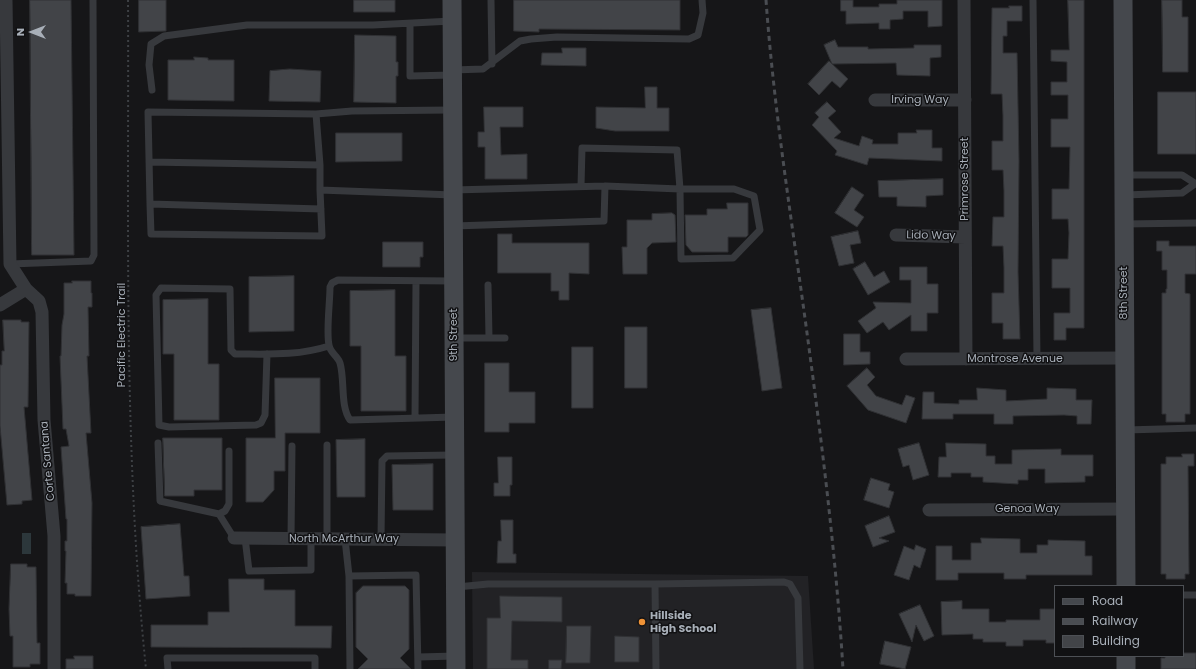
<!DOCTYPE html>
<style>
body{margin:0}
#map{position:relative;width:1196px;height:669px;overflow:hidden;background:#161618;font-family:Poppins,sans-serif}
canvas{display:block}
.legend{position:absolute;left:1054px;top:585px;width:130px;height:72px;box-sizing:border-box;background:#111113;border:1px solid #4d5055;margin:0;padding:5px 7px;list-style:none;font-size:12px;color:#a8afb8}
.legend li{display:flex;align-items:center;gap:8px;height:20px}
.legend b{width:20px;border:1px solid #4d5055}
.north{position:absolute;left:12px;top:12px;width:40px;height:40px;-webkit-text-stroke:3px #111113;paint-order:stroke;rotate:270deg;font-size:11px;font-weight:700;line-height:16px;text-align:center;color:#a8afb8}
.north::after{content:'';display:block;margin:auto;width:14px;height:18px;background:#a8afb8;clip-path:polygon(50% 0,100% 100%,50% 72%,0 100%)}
</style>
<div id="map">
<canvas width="1196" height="669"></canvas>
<ul class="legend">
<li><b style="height:5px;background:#45484d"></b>Road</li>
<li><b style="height:5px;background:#4a4d52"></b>Railway</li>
<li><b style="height:11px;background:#424448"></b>Building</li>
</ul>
<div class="north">N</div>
</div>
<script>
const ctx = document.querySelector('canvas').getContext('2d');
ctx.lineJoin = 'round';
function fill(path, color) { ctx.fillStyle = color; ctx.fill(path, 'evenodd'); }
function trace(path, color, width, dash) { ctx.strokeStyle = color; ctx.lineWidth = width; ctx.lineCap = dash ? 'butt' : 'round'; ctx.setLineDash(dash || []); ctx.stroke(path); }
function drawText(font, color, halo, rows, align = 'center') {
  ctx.font = font + ' Poppins,sans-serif'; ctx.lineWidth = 3; ctx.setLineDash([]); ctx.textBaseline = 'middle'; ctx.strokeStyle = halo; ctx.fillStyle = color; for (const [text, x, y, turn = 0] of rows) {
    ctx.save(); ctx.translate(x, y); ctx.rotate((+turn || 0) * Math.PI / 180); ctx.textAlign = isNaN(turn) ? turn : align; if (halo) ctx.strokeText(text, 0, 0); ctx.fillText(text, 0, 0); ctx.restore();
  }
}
fill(new Path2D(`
 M472,572L808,576L814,669H473Z`), '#222225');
fill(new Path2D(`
 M22,533H31V554H22Z`), '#2c373b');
const building = new Path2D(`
 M30,0H71L74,255H32Z
 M139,0H166V31L139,32Z
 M354,0H395V12H354Z
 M514,0H680V30L539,29V32L514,31Z
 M841,0H853V7H879V4H897V0H942V26L928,27V11H903V19L890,20V29H879V23L846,24V11H841Z
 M1068,0H1084V328H1066V340H1054V313H1070V288H1052V259H1068L1069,233L1068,219H1052V189H1069L1070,147H1051V119H1068V95H1051V82H1067V62L1051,61V50H1069Z
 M1162,0H1182V17H1188V72H1163Z
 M1009,6H1022V21H1007V36H1003V53H1017L1019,161L1018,272L1020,339H1003V323H992V293H1004V268L1003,246H992L993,217H1004V191L1003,170H992V141H1003V116L1002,94H991L992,8H1009Z
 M355,35L396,36V62H398V76H396V103L354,102Z
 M835,40L838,47H868V49L914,48V45H941V57L930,58V76L897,75L896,63L832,64L824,45Z
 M562,48H586V66L541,65L542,53H562Z
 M194,57L208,58V60H234V101L168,100V60H194Z
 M829,61L848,79L840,88L832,81L819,95L808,84Z
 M290,69L321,71L320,102L269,101L270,71Z
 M645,87H657V108H669V131H615L596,128V107L645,108Z
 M1158,92H1196V154H1158Z
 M827,102L836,111L828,118L841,132L834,138L859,146L862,136L873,140L872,144H898V133H917L916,130H932V148H942V161L869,158L867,165L835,155L837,151L812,125L819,117L815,113Z
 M484,107H523V127H500L501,155L527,154V179H485V147H478V132H484Z
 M336,133H402V161L336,162Z
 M943,179V195L926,196V207L897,206V197H879L878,181Z
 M852,187L864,195L854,210L864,217L857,227L835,213Z
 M727,203H748V235L746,237H728V252H692L686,245L685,215H707V209H727Z
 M672,213L675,215L676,242L652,243L647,248V274H623L622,247H627V220H652V214Z
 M858,231L861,243L850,245L854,263L839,266L831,237Z
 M498,234H512V243H589V274L569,273V300H559V291H551V273H498Z
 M1157,241H1169V246H1196V274H1185V293L1190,294V414H1185V422H1166V414H1162V293H1166V289H1167V270H1162V251H1157Z
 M383,242H423V257H420V267H383Z
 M865,262L874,277L884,271L890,282L868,295L853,269Z
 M900,267H927V284H938V313H927V331H911V315L889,330L883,322L867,333L858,321L876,308L873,302L911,303V280H900Z
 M294,276V331L249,332V277Z
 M72,281H91V293H92V307H88L89,356H87L91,433H86L92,503L91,596H75V594H67V583H65L66,551H65V541H67V519H66L61,447L69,446L66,429H63L60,356H61L62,325L64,314V283H72Z
 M395,290V356H406V411H361V346H350V291Z
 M208,299V364H219V420H174V354H163V300Z
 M771,308L782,388L762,391L751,310Z
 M3,320H21V322H29L28,407H24L32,500L22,501V504L7,505L0,426V365H2V351H4Z
 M625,327H647V388H625Z
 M844,334H860V352H870V364L844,365Z
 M572,347H593V408H572Z
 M485,363H509V392H535V423H509V432H485Z
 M867,368L875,377L867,385L876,396L902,405L906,395L915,398L906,423L868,410L847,386Z
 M275,378H320V433H285V471H274V490L263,502H246V438H275Z
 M977,388L1006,390V401L1047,399V388L1076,389V400H1092L1091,424H1077V416L1064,415L1013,416V424H994V414H953V419H922L923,392H934V403L959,404V400H977Z
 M163,438H222V490H194V496H165Z
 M365,439V497H337L336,440Z
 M919,443L929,475L913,480L909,465L903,467L898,449Z
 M946,443L986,444V456H995V464H1012V450L1061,449V455H1093V476H1085V482L1045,483V469H1028V480H1018V484L983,482V477H971V473H951V477H938L939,457H946Z
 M1182,454H1194V466H1188L1189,574H1185V579H1166V574H1161V464H1166V457H1182Z
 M498,457H512V485H510V496H494V483H498Z
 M433,464V510H393L392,465Z
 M871,478L890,484L888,490L894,492L889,508L864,500Z
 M889,516L895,532L879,538L889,541L873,547L865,526Z
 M501,520H513V554H516V563H497L498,541H501Z
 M180,524L184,576H189L190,596L146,599L141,527Z
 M981,538L1020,539V553H1037V545H1048V540L1085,541V556H1092V575H1026V579H1004V573H958V580H936V546H952V560H971V543H981Z
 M916,545L926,549L920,568L914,565L909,580L894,575L904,546L914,550Z
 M11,564H27V567H36L37,643H40V664H30V667H13V636H10L9,609Z
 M229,579H264V590H295V626H332L331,648L151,647V625H208V612H229Z
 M363,586H405L409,590V649L400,658L411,669H358L368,659L356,647V593Z
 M500,596L562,597V622L512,621L511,660H528V669H487V618H500Z
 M962,601V609H989V622H1006V620H1040V609H1055V643H1046V640H1023V646H1006V642H983V639H973V634L942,635L941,602Z
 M920,605L934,636L924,641L916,625L912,642L899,614Z
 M567,626H591L590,663H566Z
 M615,636L639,637V662H615Z
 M885,641L911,647L905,669L880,664Z
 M1183,653H1196V669H1161V658H1165V656H1183Z
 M74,656H93V669H66V659H74Z
 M549,660H562L561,669H549Z`);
fill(building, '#424448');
trace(building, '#303134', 1);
trace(new Path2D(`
 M128,0C129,223 123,447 146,669`), '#3d4044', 2, [2, 3]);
trace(new Path2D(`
 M491,0L492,64
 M1033,0L1037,358
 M410,24V76L452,75
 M453,70L483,69L520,41L531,39L557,37L689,39L698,35L703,13L702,0
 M152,90L149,65L151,44L164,36L247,25H373L452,21
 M316,114L320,165V190L453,195
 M149,162L320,165
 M1124,175H1182L1196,184
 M581,186L582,148L677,150L680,189L681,259L733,258L760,230L754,196L734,189H680L605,186
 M453,190L605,186L604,221L454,226
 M1124,195L1182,193L1195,184
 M150,204L151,234L322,236L320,190
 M321,209L150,204L148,112L316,114L352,111L451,110
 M1124,224L1196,223
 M10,264L91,261L94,255L93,0
 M453,281L338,280L332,283L330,287C330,302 326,332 329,345C330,353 338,356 340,363C345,380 340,406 350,420L454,417
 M454,338H489L488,285
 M489,338H505
 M267,354L265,415L261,423L256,425L169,427L159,425L156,295L161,288L230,289L231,350L235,354C268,354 297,356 329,346
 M415,418L416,281
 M1126,430L1196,428
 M158,443L160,501L219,514L234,538
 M219,514L225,511L229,504V451
 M245,538L249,571L311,570V539
 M291,539L292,446
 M327,539V445
 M345,539L349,576
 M381,539L382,461L387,456L453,455
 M655,584L784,582L790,584L798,598L800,669
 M457,587L488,584H655L656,669
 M1183,595H1196
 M418,657L456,656
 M168,669L167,658H315V669
 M350,669L349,576L416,575L418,669`), '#37393d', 7);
trace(new Path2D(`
 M6,0L10,264L26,289L39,301L42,312L44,420L54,536V669
 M964,0L966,359
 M875,100H965
 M896,235L965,237
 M0,305L26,289
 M906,359L1125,358
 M929,510L1126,509
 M234,538L455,540`), '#37393d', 13);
trace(new Path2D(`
 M452,0L456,669
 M1123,0L1126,586
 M1126,656V669`), '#45484d', 19);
trace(new Path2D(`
 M766,0C774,111 792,222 807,333C822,444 836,556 843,669`), '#4a4d52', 3, [5, 4]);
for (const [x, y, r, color] of [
 [642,622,4,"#ee9237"]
]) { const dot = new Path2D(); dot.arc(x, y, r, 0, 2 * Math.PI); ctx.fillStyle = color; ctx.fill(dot); trace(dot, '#111113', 1.5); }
drawText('11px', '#a8afb8', '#111113', [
 ["Irving Way",920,100],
 ["Primrose Street",965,179,-90],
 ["Lido Way",931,236,1],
 ["8th Street",1124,293,-90],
 ["Pacific Electric Trail",122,335,-90],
 ["9th Street",454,335,-90],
 ["Montrose Avenue",1015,359],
 ["Corte Santana",48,461,-95],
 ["Genoa Way",1027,509],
 ["North McArthur Way",344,539]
]);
drawText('bold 11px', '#a8afb8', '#111113', [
 ["Hillside",650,616],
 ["High School",650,629]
], 'left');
</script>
